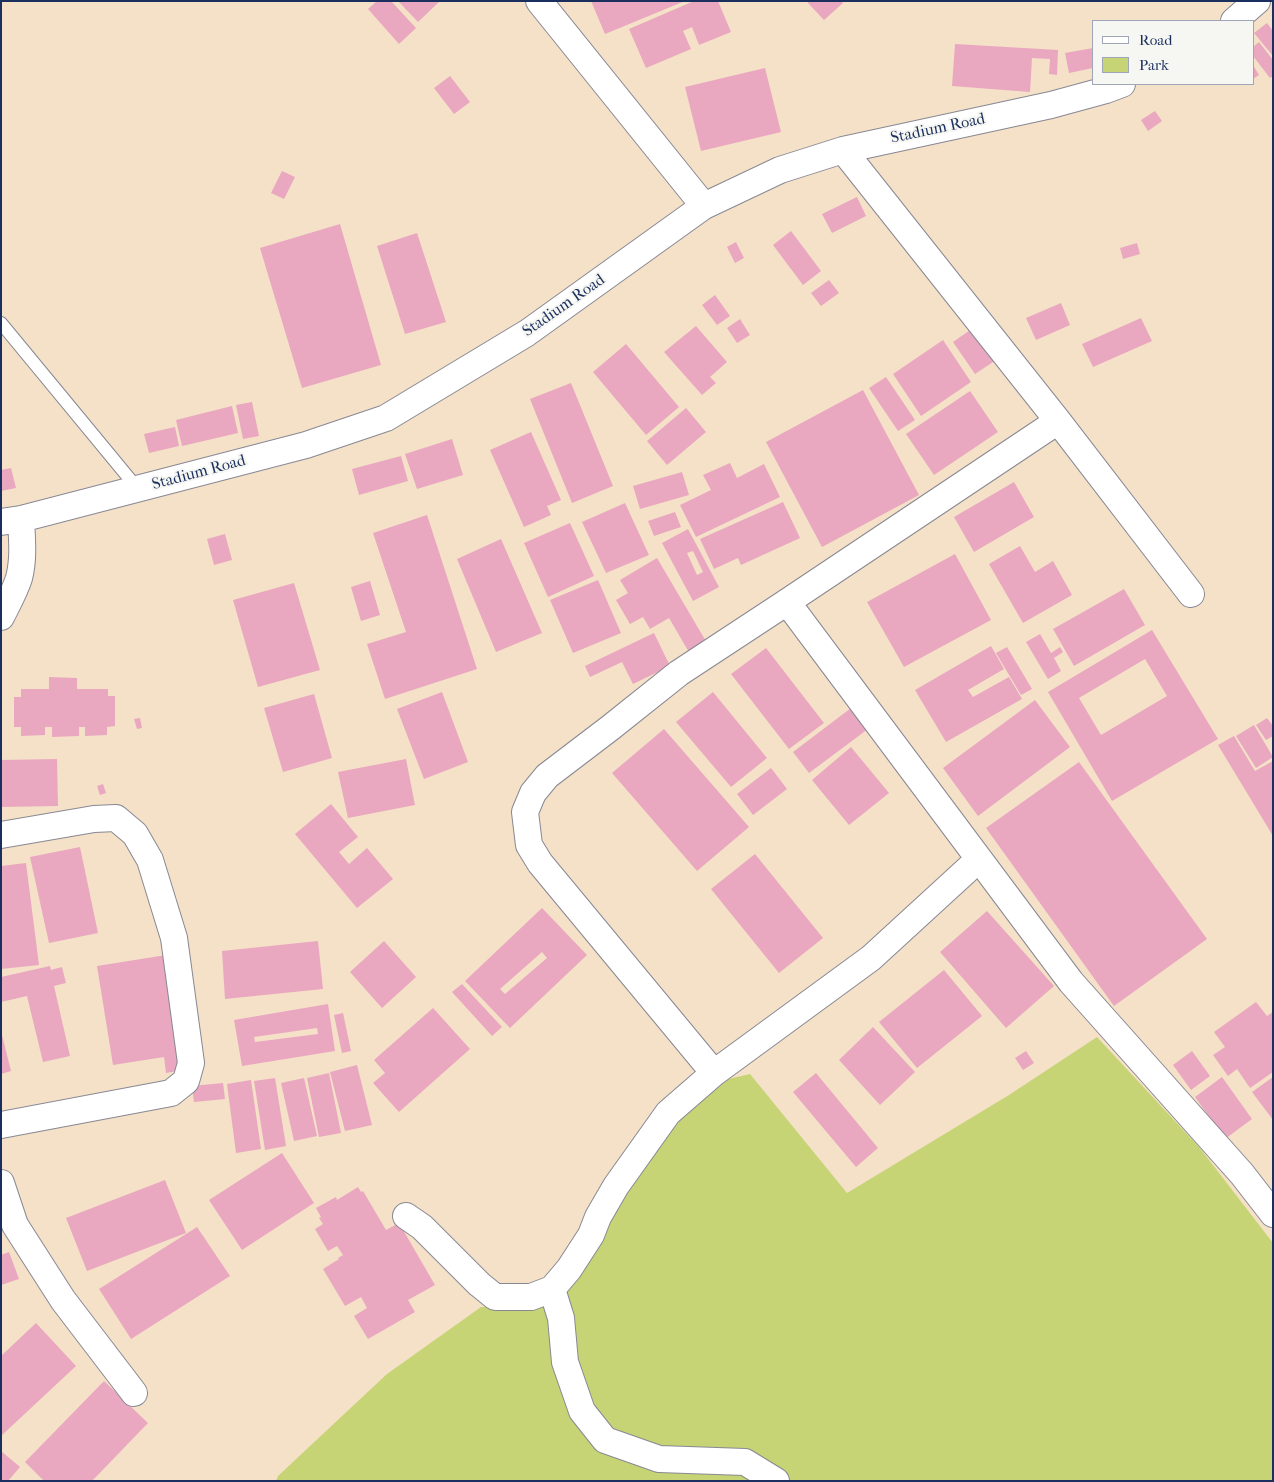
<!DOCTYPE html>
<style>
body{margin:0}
#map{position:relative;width:1274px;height:1482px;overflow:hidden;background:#f4e1c8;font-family:"IM FELL French Canon",serif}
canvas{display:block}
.frame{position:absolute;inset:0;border:2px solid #1b2f5e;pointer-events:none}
.legend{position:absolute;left:1092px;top:20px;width:162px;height:65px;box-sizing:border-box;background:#f6f6f2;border:1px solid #9ea6b7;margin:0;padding:6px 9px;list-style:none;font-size:15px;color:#1b2f5e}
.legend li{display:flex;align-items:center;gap:10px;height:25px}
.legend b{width:25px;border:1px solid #9ea6b7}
</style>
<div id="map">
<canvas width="1274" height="1482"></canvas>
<div class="frame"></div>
<ul class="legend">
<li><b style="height:6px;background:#fff"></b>Road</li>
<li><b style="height:14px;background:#c6d475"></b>Park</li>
</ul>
</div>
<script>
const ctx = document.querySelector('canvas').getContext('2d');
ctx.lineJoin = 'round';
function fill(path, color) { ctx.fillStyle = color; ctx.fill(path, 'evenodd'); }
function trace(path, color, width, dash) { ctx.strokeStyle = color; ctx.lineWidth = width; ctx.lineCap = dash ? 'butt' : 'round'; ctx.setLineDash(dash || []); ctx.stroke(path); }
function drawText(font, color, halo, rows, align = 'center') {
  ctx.font = font + ' "IM FELL French Canon",serif'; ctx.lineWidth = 4; ctx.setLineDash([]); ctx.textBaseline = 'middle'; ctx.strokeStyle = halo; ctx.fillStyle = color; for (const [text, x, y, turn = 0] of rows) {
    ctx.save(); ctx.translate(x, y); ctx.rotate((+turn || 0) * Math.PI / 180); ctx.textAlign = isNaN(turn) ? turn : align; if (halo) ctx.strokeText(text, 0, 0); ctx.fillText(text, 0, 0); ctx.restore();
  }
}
fill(new Path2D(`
 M1097,1037L1199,1147L1273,1243V1481H276L278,1476L387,1374L481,1307H544L566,1293L581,1265L652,1145L711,1083L750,1074L847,1193L1009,1095Z`), '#c6d475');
fill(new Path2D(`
 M377,1H391L416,28L399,44L368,9Z
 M398,1H440L418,22Z
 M591,1H685L605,34Z
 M694,1H718L731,32L699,45L692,27L683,31L691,49L646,68L629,29Z
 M809,1H841L843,3L824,20L808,3Z
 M1267,23L1273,31V56L1254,33Z
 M1259,42L1273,60V76L1270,78L1253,56V47Z
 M955,44L1058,50L1057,75L1049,74L1050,59L1032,58L1030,92L952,86Z
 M1093,48V68L1069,73L1065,53Z
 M1253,65L1259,75L1253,79Z
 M765,68L781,132L701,151L685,87Z
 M450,76L470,102L454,114L434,88Z
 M1155,111L1162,121L1148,131L1141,120Z
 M282,171L295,177L284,199L271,193Z
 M857,197L866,216L832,233L822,214Z
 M340,224L381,365L302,388L260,248Z
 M791,231L821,271L803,285L773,245Z
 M417,233L446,322L405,334L377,246Z
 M736,242L744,258L735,263L727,247Z
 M1137,243L1140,254L1123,259L1120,248Z
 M829,280L839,293L821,306L811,293Z
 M715,295L730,316L717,325L702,305Z
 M1061,303L1070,325L1036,340L1026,318Z
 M1141,318L1152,341L1093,367L1082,344Z
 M740,319L750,335L737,343L727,328Z
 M696,326L727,362L710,377L716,383L702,395L664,352Z
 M973,328L996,360L975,374L953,342Z
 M943,340L971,382L921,416L893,374Z
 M626,344L679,407L646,435L593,372Z
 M886,377L915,420L898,431L869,388Z
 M571,383L613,486L572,503L530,399Z
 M863,390L919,495L822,547L766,442Z
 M970,391L998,432L934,475L906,434Z
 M252,402L259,436L243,439L236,405Z
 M232,406L238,433L182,446L176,420Z
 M686,408L706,432L667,465L647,441Z
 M175,427L179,446L149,453L144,434Z
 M531,432L561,500L547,506L551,515L524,527L490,450Z
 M452,439L463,475L417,489L405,454Z
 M401,456L408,481L359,495L352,469Z
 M730,463L737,478L764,464L780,497L696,537L680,505L711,490L703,475Z
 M11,468L16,488L1,491V470Z
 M682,472L689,495L640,509L633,486Z
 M1014,482L1034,517L974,552L954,517Z
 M783,502L800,538L741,565L738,558L714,569L700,539Z
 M625,503L649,555L606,573L582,522Z
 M675,512L681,527L654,536L648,521Z
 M427,515L477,669L385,699L367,644L406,632L373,533Z
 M570,523L594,576L548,597L524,543Z
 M688,529L719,587L693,601L662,543ZM693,551L703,572L697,575L687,553Z
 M225,534L232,560L214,565L207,539Z
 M501,539L542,633L496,652L457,559Z
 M1020,546L1035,572L1053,561L1072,595L1023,623L989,564Z
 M955,554L991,620L904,667L867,602Z
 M657,558L707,643L690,654L669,618L650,629L643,617L630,624L616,600L628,593L620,580Z
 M598,580L621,633L573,653L550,600Z
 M370,581L380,615L361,621L351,587Z
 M294,583L320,670L258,687L233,600Z
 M1124,589L1145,625L1074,666L1053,629Z
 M1152,630L1218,739L1112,801L1048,692ZM1145,659L1167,696L1101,735L1079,698Z
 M654,633L670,666L633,684L622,662L590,677L585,666Z
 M1040,634L1051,653L1060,647L1063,652L1054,658L1061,671L1048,679L1026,642Z
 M991,646L1004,669L968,690L973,697L1009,677L1022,699L946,742L915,690Z
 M1007,647L1032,689L1021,695L996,653Z
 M766,648L824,723L789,749L731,674Z
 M49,677L77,678V689H108V696H115V726L107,727V735L85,736V727H79V736L52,737V727H45V735L21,736V727H14V697H21V689H49Z
 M442,692L468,762L424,779L397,709Z
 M713,692L767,758L731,787L676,722Z
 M314,694L332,758L283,772L264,708Z
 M1035,700L1070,747L978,816L943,768Z
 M855,705L872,726L809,773L793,752Z
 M140,718L142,728L137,729L134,719Z
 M1267,718L1273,726V736L1266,740L1256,725Z
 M1254,725L1273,757L1256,768L1236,736Z
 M664,729L749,827L697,871L612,773Z
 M1234,736L1255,771L1273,761V836L1218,745Z
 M851,747L889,793L849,825L812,780Z
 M57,759L58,806L1,807V760Z
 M406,759L415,805L348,818L338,772Z
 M1079,762L1207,939L1114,1006L986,828Z
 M771,768L787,789L753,815L737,794Z
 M103,784L106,793L100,795L97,786Z
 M331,804L358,837L339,852L349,864L367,848L393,879L357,908L295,834Z
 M80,847L98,933L49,943L30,857Z
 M755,854L823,938L779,973L711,889Z
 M26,863L39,965L1,969V866Z
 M542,908L587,955L510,1028L465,981ZM542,952L547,958L505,994L500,989Z
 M987,911L1054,986L1006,1028L940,952Z
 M318,941L323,989L225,999L222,951Z
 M384,941L416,977L382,1008L350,972Z
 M166,955L184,1070L166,1073L164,1057L113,1065L97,966Z
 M50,966L51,970L62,967L66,983L54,986L70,1056L43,1062L27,996L1,1002V977Z
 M944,970L982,1016L917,1068L879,1022Z
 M462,984L502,1027L492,1036L452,992Z
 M1256,1002L1267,1016L1273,1012V1072L1250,1088L1237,1069L1228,1076L1213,1055L1225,1047L1214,1032Z
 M328,1004L335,1051L242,1066L234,1020ZM317,1028L318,1034L255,1042L254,1037Z
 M433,1008L470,1049L399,1112L373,1083L385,1073L374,1060Z
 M343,1013L351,1051L342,1053L334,1015Z
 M873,1027L915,1072L880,1105L839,1060Z
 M1,1031L11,1071L1,1074Z
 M1026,1051L1034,1063L1023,1070L1015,1058Z
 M1192,1051L1210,1076L1191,1090L1173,1065Z
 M357,1065L372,1125L345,1131L330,1072Z
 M329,1073L341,1133L319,1137L307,1078Z
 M816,1073L878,1148L856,1167L793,1092Z
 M1222,1077L1252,1119L1225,1139L1195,1097Z
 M1273,1077V1120L1252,1092Z
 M275,1078L286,1146L265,1150L254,1081Z
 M304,1078L317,1136L294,1141L281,1083Z
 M251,1080L261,1149L236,1153L227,1084Z
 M223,1083L225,1099L194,1102L192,1086Z
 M282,1153L314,1203L242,1250L209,1200Z
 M165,1180L186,1233L87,1271L66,1218Z
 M358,1187L361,1192L363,1191L386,1230L399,1223L435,1285L408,1300L415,1312L368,1339L354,1316L367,1308L361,1297L345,1306L323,1269L339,1259L338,1258L343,1255L337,1246L328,1251L315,1229L323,1224L319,1218L321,1217L316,1208L336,1197L337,1200Z
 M197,1227L230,1276L131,1339L99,1289Z
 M9,1252L19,1279L1,1285V1255Z
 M36,1323L76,1366L1,1436V1356Z
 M104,1381L148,1423L92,1481H44L25,1462Z
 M1,1451L20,1467L8,1481H1Z`), '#eaa7c0');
const lane = new Path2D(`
 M1,323L138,489`);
const street = new Path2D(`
 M539,1L704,206
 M1234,21L1257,1
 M843,150L1058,421L1191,594
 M1,522L21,519L306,445L386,418L527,333L704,206L780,170L843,150L1051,105L1106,90L1122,84
 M787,602L1071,982L1242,1174L1273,1214
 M1,617C7,605 15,591 19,578C24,559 22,539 21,519
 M1,835L94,819L116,818L135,834L150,860L174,938L191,1063L186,1081L171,1093L1,1125
 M714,1073L540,863L529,845L525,812L533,793L547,776L610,728L679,673L787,602L1058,421
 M1,1183L15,1225L63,1300L134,1393
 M406,1216L422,1227L479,1284L495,1297H531L552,1289L569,1269L591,1235L598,1217L616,1186L668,1113L714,1073L871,958L979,859
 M552,1289L561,1318L565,1362L582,1411L605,1440L659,1459L745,1462L776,1481`);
trace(lane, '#888893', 14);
trace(street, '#888893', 28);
trace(lane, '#fff', 12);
trace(street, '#fff', 26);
drawText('16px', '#1b2f5e', '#f6f6f2', [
 ["Stadium Road",938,129,-12],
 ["Stadium Road",564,306,-35],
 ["Stadium Road",199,473,-15]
]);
</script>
